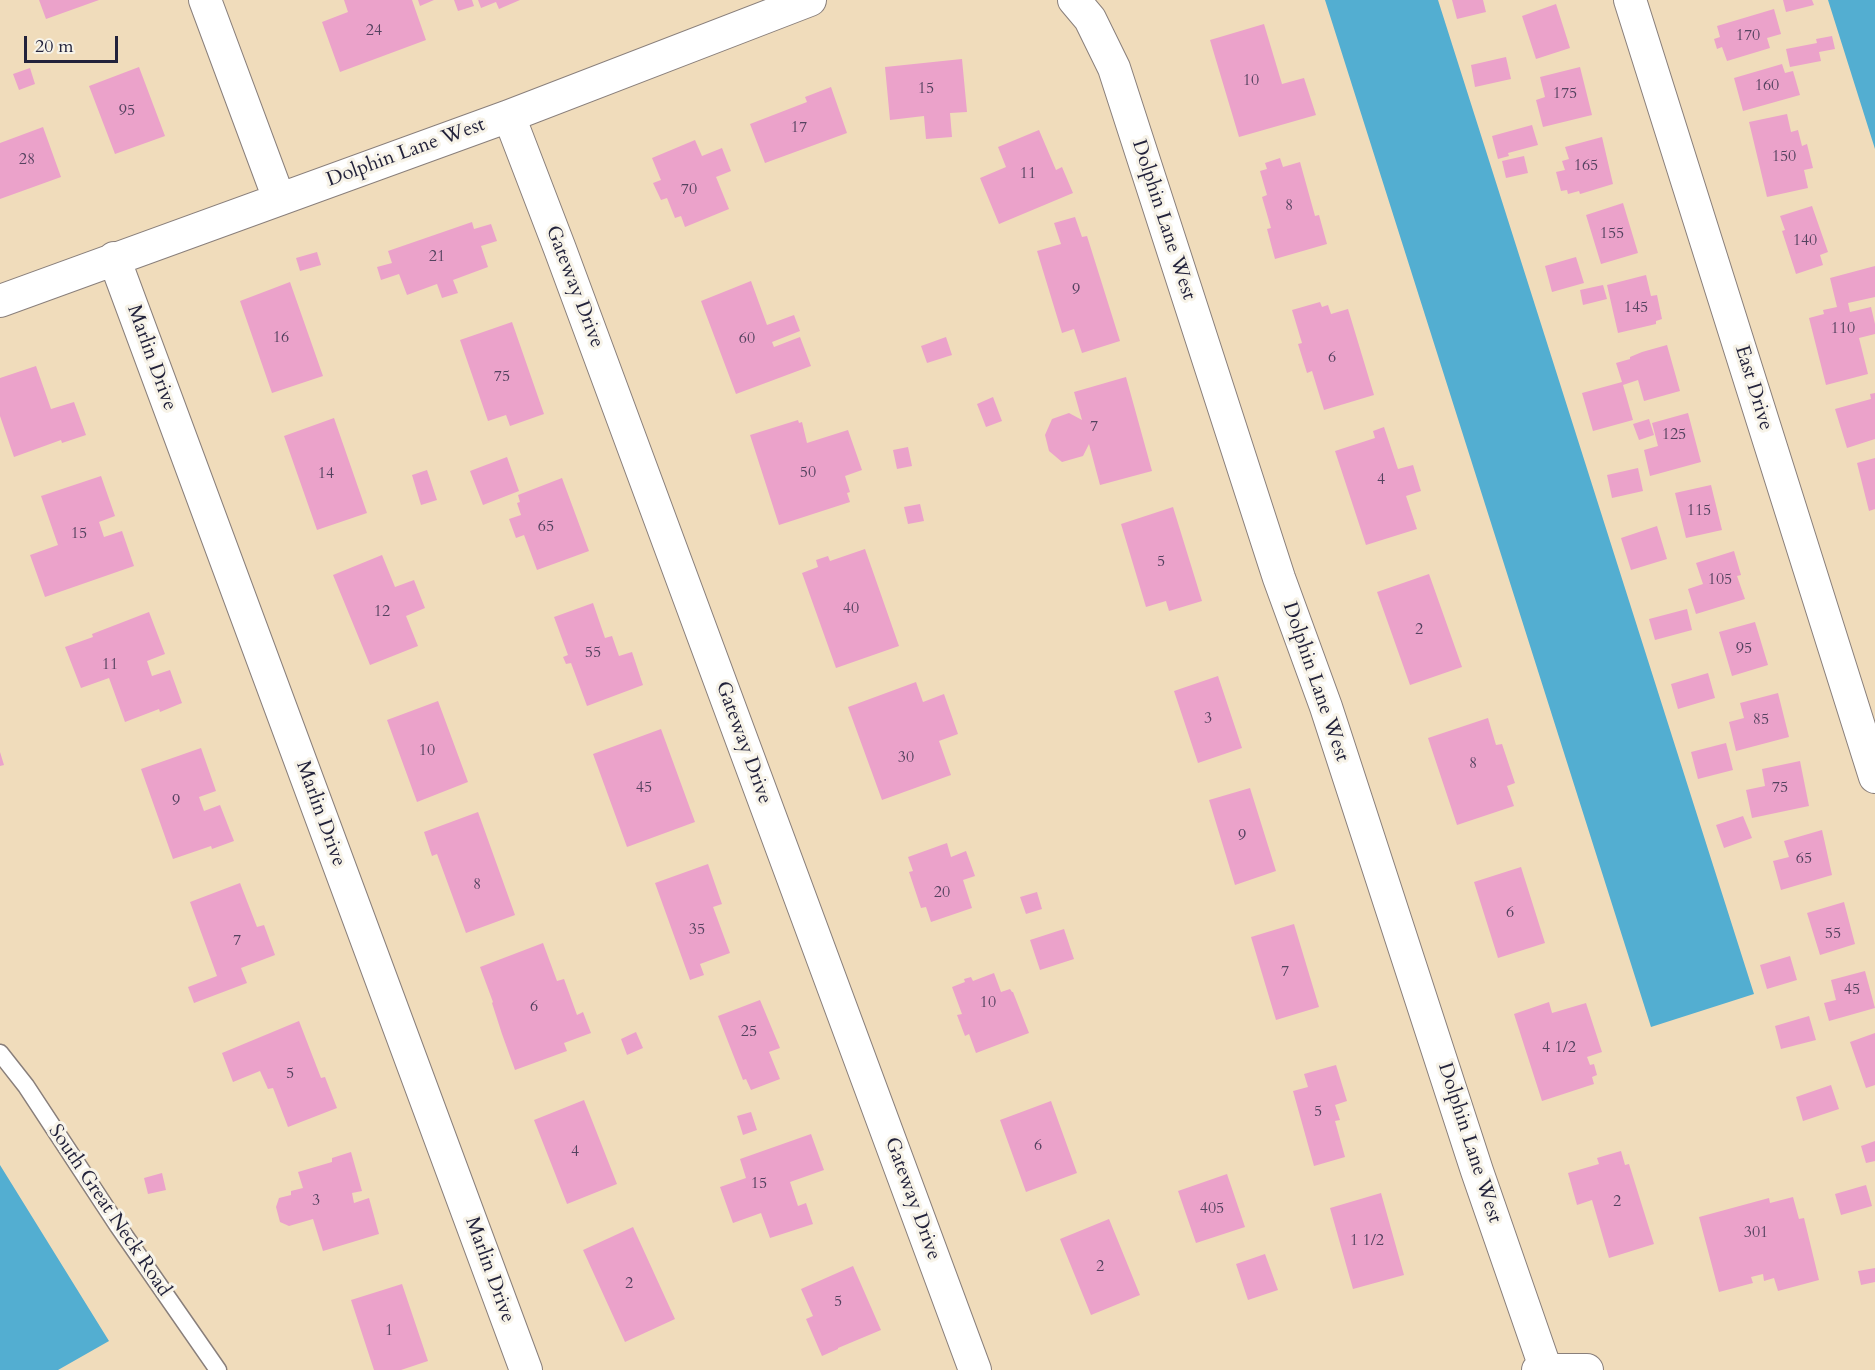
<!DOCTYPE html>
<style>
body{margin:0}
#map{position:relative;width:1875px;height:1370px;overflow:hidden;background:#f0dcbb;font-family:Cardo,serif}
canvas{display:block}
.scale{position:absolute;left:24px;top:36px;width:94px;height:27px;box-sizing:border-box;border:3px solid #22223b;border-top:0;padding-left:8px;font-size:18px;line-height:21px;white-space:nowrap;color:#22223b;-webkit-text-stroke:4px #f7f3e8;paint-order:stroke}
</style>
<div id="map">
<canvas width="1875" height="1370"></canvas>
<div class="scale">20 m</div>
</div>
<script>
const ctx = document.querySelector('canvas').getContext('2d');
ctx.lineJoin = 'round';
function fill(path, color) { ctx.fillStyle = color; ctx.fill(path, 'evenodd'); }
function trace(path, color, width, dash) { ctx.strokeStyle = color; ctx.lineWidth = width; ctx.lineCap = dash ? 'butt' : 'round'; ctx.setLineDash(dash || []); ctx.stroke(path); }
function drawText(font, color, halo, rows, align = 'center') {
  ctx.font = font + ' Cardo,serif'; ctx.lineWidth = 6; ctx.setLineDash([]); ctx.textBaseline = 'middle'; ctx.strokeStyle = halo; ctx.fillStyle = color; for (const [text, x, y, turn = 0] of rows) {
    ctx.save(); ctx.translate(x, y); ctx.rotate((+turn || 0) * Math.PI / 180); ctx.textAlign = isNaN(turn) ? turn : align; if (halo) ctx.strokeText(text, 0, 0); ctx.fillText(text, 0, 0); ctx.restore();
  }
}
fill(new Path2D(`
 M1325,0H1438L1754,994L1651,1027Z
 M1828,0H1875V149Z
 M0,1165L109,1341L58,1370H0Z`), '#53aed1');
fill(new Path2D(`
 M39,0H99L46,19Z
 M344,0H412L426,40L340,72L322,22L348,12Z
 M418,0H434L420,6Z
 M454,0H472L474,6L458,11Z
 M478,0H520L499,9L496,2L481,8Z
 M1452,0H1483L1486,12L1457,19Z
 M1783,0H1812L1814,5L1786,12Z
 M1556,4L1570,48L1536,59L1522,16Z
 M1774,9L1781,34L1767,38L1770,48L1727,61L1722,47L1717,49L1714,39L1720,37L1717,26Z
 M1264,24L1282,84L1304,78L1316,115L1239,137L1210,40Z
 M1832,36L1835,49L1819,52L1821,61L1790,67L1786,49L1817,43L1816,39Z
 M1506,57L1511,79L1475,87L1471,65Z
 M962,59L967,112L950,113L952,137L926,139L924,116L890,120L885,67Z
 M1782,64L1785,73L1793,71L1800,95L1743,111L1734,78Z
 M139,67L165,136L115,154L89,86Z
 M1580,67L1592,115L1543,127L1536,100L1545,97L1540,77Z
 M30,68L35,84L19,90L13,74Z
 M831,87L847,133L765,163L750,124L807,102L805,97Z
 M1787,114L1791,132L1798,130L1802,146L1807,144L1813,168L1804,170L1808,188L1767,197L1749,122Z
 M1532,125L1538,145L1508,153L1509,156L1498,159L1492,136Z
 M43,127L61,177L0,199V143Z
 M1039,130L1056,170L1062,167L1073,193L999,224L980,178L1006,167L998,147Z
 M1602,137L1613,184L1580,194L1579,191L1568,194L1567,190L1561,191L1556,172L1565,170L1562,161L1569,159L1565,147Z
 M695,140L702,156L722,148L731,171L716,177L729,209L685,227L681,216L675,218L667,198L661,200L653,183L661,180L652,158Z
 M1524,156L1528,173L1506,178L1502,161Z
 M1280,158L1283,167L1300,162L1315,216L1319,215L1327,244L1275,259L1267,229L1271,228L1262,197L1267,195L1260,171L1267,169L1265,163Z
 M1623,203L1638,253L1601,264L1586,215Z
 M1812,206L1828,252L1820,255L1823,265L1796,274L1782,231L1785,230L1780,216Z
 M1075,217L1082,237L1087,236L1120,341L1082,353L1074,329L1062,333L1037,251L1061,244L1054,223Z
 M472,222L474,229L491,224L497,241L481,246L488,267L453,280L458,293L442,298L437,284L407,295L399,274L381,280L377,267L392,263L388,251Z
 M317,252L321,265L300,271L296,258Z
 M1576,257L1584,283L1552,292L1545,266Z
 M1875,266V297L1848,303L1850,312L1871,307L1875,324V334L1859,338L1868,374L1826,385L1809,318L1824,314L1823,310L1837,307L1830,278Z
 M1646,275L1651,296L1657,295L1662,319L1656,321V324L1618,333L1607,285Z
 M751,281L767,325L794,315L800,331L772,342L774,347L800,337L811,366L736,394L701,301Z
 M290,282L323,376L272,393L240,301Z
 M1603,285L1607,299L1583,305L1580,290Z
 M1320,302L1322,307L1328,305L1331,314L1348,309L1374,395L1324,410L1312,371L1307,373L1298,344L1302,343L1292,310Z
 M512,322L544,414L510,426L506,415L488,421L460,340Z
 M946,337L952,355L927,363L921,346Z
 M1667,345L1680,391L1644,401L1638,380L1623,385L1633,420L1593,431L1582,393L1622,382L1616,363L1630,359V357L1642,352Z
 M36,366L51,409L74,402L86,435L62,443L61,440L14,457L0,416V378Z
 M1126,377L1152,471L1100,485L1089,444L1083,456L1062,462L1049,451L1045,435L1052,419L1069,413L1082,420L1074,392Z
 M1875,393V439L1847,448L1835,409L1871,399L1870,394Z
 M993,397L1002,421L986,427L977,404Z
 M1688,413L1701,462L1650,476L1644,450L1658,446L1652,423Z
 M334,418L367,513L317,530L284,436Z
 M1649,419L1654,435L1639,440L1633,424Z
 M798,420L799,423L802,422L807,443L848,430L862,470L845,476L850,492L847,493L850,502L779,525L750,435Z
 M1384,427L1398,469L1413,465L1421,491L1406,496L1417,529L1366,545L1335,451L1375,438L1373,431Z
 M908,447L912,466L897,469L893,450Z
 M507,457L519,491L483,505L470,471Z
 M1875,458V509L1869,511L1857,463Z
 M1638,468L1643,491L1612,498L1607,475Z
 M427,470L437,500L421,505L412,475Z
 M101,476L115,516L99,522L104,537L122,531L134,566L45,597L30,555L58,545L41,496Z
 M562,478L589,551L537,570L524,535L516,538L509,519L521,515L517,503L520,502L518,495Z
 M1711,485L1722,530L1686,538L1675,493Z
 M920,504L924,521L908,524L904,507Z
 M1173,507L1202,601L1169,611L1166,601L1146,607L1121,524Z
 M1657,526L1667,559L1631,570L1621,538Z
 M865,549L899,646L836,668L802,573L818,567L816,560L828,556L830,561Z
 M1734,551L1741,575L1737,576L1745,599L1696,614L1688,589L1703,584L1696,563Z
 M382,555L395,587L414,580L425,608L406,616L418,646L370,665L333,575Z
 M1429,574L1462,667L1410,685L1377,592Z
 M593,603L605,638L612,636L619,656L632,652L643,685L587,706L571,663L566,664L563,657L568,655L554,617Z
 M1687,609L1692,630L1655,640L1649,619Z
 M149,612L165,654L147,661L152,676L170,670L182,703L160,712L159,709L125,722L109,678L81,688L65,647L93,637L92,634Z
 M1755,622L1768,665L1732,676L1719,632Z
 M1708,673L1715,698L1678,709L1671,684Z
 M1218,676L1242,748L1198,763L1174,691Z
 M916,682L923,702L944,694L958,734L939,741L951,775L882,800L848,707Z
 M1778,693L1789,737L1736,751L1729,722L1744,718L1740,703Z
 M438,701L468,782L417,802L387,720Z
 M1488,718L1496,745L1502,744L1515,783L1507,786L1514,806L1457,825L1428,738Z
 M661,729L695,822L627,847L593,754Z
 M1726,743L1733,770L1698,779L1691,752Z
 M201,748L216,791L199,797L204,811L220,805L234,841L212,849L211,846L173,859L141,769Z
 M0,752L4,765L0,766Z
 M1800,761L1809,806L1752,818L1746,790L1765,786L1762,769Z
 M1250,788L1276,871L1235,885L1209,800Z
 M478,812L515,915L466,933L437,854L432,856L424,832Z
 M1743,816L1752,838L1724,848L1716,825Z
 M1822,830L1832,875L1781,890L1773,861L1789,857L1784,841Z
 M947,843L951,857L966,851L975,876L963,880L972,908L931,922L926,907L921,908L909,872L913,871L908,857Z
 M708,864L722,904L713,907L730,953L700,964L704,975L690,980L655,883Z
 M1521,867L1545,943L1498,958L1474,882Z
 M240,883L257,927L264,925L275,955L241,968L247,983L194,1003L188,987L217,976L190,902Z
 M1037,892L1042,909L1026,914L1020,897Z
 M1844,902L1855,944L1820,955L1807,913Z
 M1294,924L1319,1007L1276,1020L1251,937Z
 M1064,929L1074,959L1040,970L1030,940Z
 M543,943L557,981L564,979L577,1015L583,1012L591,1033L564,1043L567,1051L515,1070L502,1034L492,1003L493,1002L480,967Z
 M1790,956L1797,980L1767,989L1760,965Z
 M1865,971L1875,1008L1829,1021L1824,1003L1836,1000L1831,980Z
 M994,973L1001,992L1010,989L1012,992H1013L1029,1033L976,1053L969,1034L965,1036L957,1015L962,1014L952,987L965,982L964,979L971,977L973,981Z
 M760,1000L780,1048L769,1052L780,1079L751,1090L746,1079L743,1080L718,1016Z
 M1549,1002L1552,1013L1586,1003L1602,1052L1587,1057L1590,1065L1594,1064L1597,1075L1592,1077L1594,1084L1542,1101L1514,1014Z
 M1809,1016L1816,1040L1781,1049L1775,1026Z
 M299,1021L321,1078L325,1077L337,1108L288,1127L273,1088L268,1089L260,1071L233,1082L222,1053Z
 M636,1032L643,1048L627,1055L621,1039Z
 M1875,1033V1085L1866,1088L1850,1042Z
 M1336,1065L1347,1101L1335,1105L1340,1120L1335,1121L1345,1157L1314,1166L1293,1091L1308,1087L1304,1074Z
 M1831,1085L1839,1109L1803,1121L1796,1097Z
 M584,1100L617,1184L567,1204L534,1120Z
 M1051,1101L1077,1173L1026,1192L1000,1120Z
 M751,1112L757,1130L743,1135L737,1116Z
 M811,1134L824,1170L790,1182L798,1206L806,1203L813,1224L770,1238L761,1213L733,1223L720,1187L746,1178L740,1159Z
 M1875,1141V1161L1866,1163L1861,1146Z
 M1621,1151L1625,1165L1629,1164L1654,1244L1609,1258L1592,1200L1577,1205L1568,1173L1599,1164L1597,1158Z
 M351,1152L362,1191L352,1193L354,1203L369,1198L379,1234L323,1251L313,1219L289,1226L280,1222L276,1207L279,1198L291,1195V1191L303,1188L298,1172L332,1162V1158Z
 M162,1173L166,1190L148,1194L144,1178Z
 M1227,1174L1245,1227L1196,1243L1178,1191Z
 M1866,1185L1872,1206L1841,1215L1835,1194Z
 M1381,1193L1404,1275L1353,1289L1330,1208Z
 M1793,1197L1799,1219L1804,1218L1819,1280L1778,1291L1774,1278L1764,1281L1763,1274L1751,1277L1753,1283L1719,1292L1699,1217L1769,1198L1770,1203Z
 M1109,1219L1140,1295L1091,1315L1060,1239Z
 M633,1227L675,1319L625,1342L583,1250Z
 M1265,1254L1278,1290L1248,1300L1236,1264Z
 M853,1266L881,1330L838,1348V1349L822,1356L806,1319L813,1316L801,1289Z
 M1875,1268V1282L1861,1285L1858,1271Z
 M402,1284L428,1361L401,1370H374L351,1300Z`), '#eba2ca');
const service = new Path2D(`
 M0,1053L26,1086L118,1226L218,1370`);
const minor = new Path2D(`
 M205,0L279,199
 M1074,0L1090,19L1114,68L1279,578L1326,707L1477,1171L1546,1370
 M1630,0L1875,777
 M509,116L560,249L975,1370
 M114,258L526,1370
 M0,301L509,116L810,0
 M1538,1370H1587`);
trace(service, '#897f7b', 19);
trace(minor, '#897f7b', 34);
trace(service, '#fff', 16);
trace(minor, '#fff', 32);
drawText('16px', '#54425f', null, [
 ["24",374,31],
 ["170",1748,36],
 ["10",1251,81],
 ["160",1767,86],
 ["15",926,89],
 ["175",1565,94],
 ["95",127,111],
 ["17",799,128],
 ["150",1784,157],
 ["28",27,160],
 ["165",1586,166],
 ["11",1028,174],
 ["70",689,190],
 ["8",1289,206],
 ["155",1612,234],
 ["140",1805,241],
 ["21",437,257],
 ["9",1076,290],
 ["145",1636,308],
 ["110",1843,329],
 ["16",281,338],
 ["60",747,339],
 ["6",1332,358],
 ["75",502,377],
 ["7",1094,427],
 ["125",1674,435],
 ["50",808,473],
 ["14",326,474],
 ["4",1381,480],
 ["115",1699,511],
 ["65",546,527],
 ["15",79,534],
 ["5",1161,562],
 ["105",1720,580],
 ["40",851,609],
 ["12",382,612],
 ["2",1419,630],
 ["95",1744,649],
 ["55",593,653],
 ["11",110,665],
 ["3",1208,719],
 ["85",1761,720],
 ["10",427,751],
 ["30",906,758],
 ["8",1473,764],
 ["45",644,788],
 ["75",1780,788],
 ["9",176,801],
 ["9",1242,836],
 ["65",1804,859],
 ["8",477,885],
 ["20",942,893],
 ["6",1510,913],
 ["35",697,930],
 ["55",1833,934],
 ["7",237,941],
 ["7",1285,972],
 ["45",1852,990],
 ["10",988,1003],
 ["6",534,1007],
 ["25",749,1032],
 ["4 1/2",1559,1048],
 ["5",290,1074],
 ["5",1318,1112],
 ["6",1038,1146],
 ["4",575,1152],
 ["15",759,1184],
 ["3",316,1201],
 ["2",1617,1202],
 ["405",1212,1209],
 ["301",1756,1233],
 ["1 1/2",1367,1241],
 ["2",1100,1267],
 ["2",629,1284],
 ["5",838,1302],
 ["1",389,1331]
]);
drawText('20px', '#22223b', '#f7f3e8', [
 ["Dolphin Lane West",406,153,-20],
 ["Dolphin Lane West",1163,220,72],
 ["Gateway Drive",574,287,69],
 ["Marlin Drive",151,358,70],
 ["East Drive",1753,388,73],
 ["Dolphin Lane West",1315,682,71],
 ["Gateway Drive",743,743,70],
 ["Marlin Drive",320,814,70],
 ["Dolphin Lane West",1469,1143,72],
 ["Gateway Drive",912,1199,70],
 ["South Great Neck Road",109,1211,56],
 ["Marlin Drive",489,1270,70]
]);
</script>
